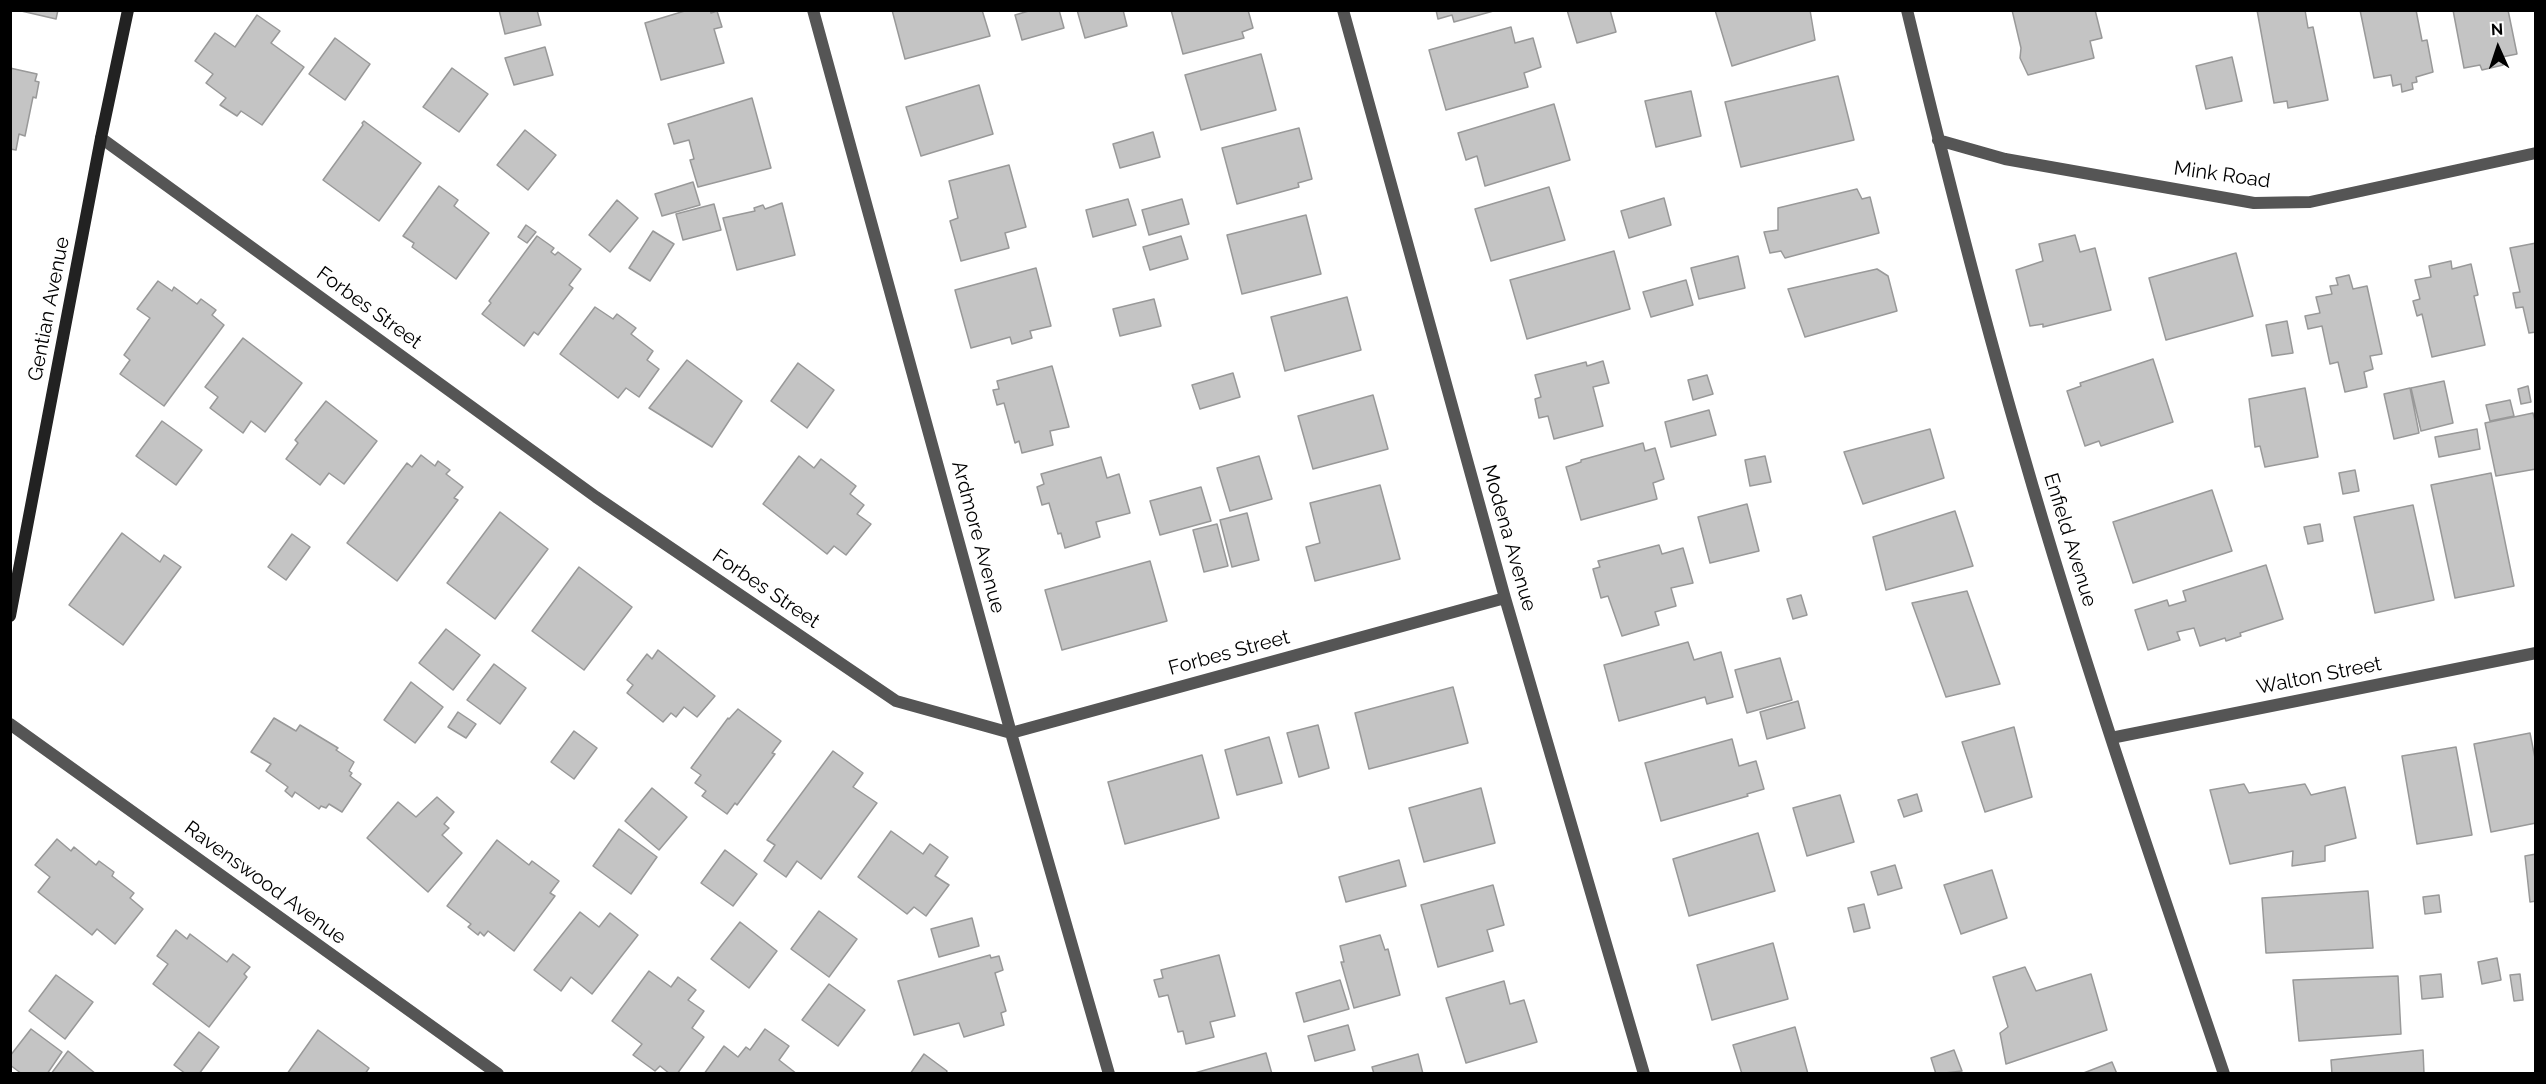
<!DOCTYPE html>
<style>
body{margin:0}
#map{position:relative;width:2546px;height:1084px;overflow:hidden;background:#fff;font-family:Raleway,sans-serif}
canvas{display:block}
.frame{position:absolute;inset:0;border:12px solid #000;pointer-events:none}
.north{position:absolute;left:2468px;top:18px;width:60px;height:60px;-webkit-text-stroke:4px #fff;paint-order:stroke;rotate:357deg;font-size:16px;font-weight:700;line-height:24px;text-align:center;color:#000}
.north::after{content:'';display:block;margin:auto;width:21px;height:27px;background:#000;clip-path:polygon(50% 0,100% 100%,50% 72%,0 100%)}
</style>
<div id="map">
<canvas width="2546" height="1084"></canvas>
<div class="frame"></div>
<div class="north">N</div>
</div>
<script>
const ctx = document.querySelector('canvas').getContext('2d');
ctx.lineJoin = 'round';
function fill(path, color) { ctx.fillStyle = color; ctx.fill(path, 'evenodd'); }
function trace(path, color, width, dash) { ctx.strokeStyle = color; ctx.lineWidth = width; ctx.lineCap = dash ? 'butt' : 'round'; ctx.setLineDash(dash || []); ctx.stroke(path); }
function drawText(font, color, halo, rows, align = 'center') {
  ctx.font = font + ' Raleway,sans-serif'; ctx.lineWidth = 5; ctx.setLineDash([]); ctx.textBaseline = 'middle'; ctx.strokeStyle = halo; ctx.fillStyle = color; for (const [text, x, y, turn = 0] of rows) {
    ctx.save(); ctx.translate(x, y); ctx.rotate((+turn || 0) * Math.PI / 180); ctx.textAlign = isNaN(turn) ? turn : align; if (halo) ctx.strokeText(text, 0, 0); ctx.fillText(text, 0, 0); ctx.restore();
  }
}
const building = new Path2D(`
 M17,10H58L56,19Z
 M499,10H537L541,25L505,34Z
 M688,10H710L711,13L717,11L722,27L714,29L724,63L661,80L645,23Z
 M892,10H982L990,36L905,59Z
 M1032,10H1059L1064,28L1022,40L1015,15Z
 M1077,10H1123L1127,26L1085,38Z
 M1171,10H1248L1253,28L1242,32L1244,38L1183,54Z
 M1436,10H1497L1454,22L1452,15L1438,19Z
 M1567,10H1610L1616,32L1577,43Z
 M1715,10H1810L1815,40L1732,66Z
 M2012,10H2095L2102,38L2090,41L2094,58L2028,75L2020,58L2021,48Z
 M2257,10H2305L2308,28L2313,27L2328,100L2288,108L2287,101L2274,103Z
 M2360,10H2416L2422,41L2427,40L2433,72L2416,77L2417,82L2412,83L2413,89L2402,92L2401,84L2393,86L2391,75L2374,78Z
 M2453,10H2508L2517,54L2502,57L2503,65L2482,70L2480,65L2464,68Z
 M257,15L280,31L271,43L304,67L262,125L241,111L237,116L220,105L226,98L206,83L213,74L195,61L215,33L235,47Z
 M1511,27L1515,43L1533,38L1541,67L1524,73L1528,87L1446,110L1429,50Z
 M335,38L370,64L345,100L309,74Z
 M545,47L553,75L514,85L505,58Z
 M1261,54L1276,110L1201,130L1185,75Z
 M2232,57L2242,101L2206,109L2196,66Z
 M10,68L37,74L35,81L39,82L36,98L33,97L25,136L19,134L16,150L10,149Z
 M452,68L488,94L459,132L423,107Z
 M1838,76L1854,140L1741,167L1725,102Z
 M979,85L993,134L921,156L906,107Z
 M1691,91L1701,136L1656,147L1645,101Z
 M752,98L771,168L698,187L690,160L694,159L689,140L674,144L668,124Z
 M1554,104L1570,160L1485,186L1477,156L1466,160L1458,133Z
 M364,121L421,163L379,221L323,180L363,125L362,123Z
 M1299,128L1312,179L1298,183L1299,187L1237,204L1222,148Z
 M525,130L556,155L528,190L497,165Z
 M1153,132L1160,157L1120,168L1113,144Z
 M1009,165L1026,227L1005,233L1009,248L961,261L950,221L958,218L949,181Z
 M693,182L700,205L662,216L655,194Z
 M439,186L458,200L454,206L489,233L456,279L412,247L414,243L403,236Z
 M1549,187L1565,240L1491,261L1475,209Z
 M1857,189L1862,199L1870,197L1879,233L1785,258L1781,251L1770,253L1764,232L1778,230V208Z
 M1664,198L1671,225L1629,238L1621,211Z
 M1128,199L1136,225L1093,237L1086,210Z
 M1182,199L1189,224L1149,235L1142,210Z
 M617,200L638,218L610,252L589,235Z
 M782,203L795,255L737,270L723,218L755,211L754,208L763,205L765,209Z
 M714,204L721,230L683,240L676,214Z
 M1306,215L1321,274L1242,294L1227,235Z
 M526,225L536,232L527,243L518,237Z
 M653,231L674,244L650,281L629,268Z
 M2075,235L2080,252L2095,248L2111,310L2043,327V324L2030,326L2016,270L2043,261L2039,244Z
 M537,236L554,248L551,252L555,255L558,252L581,269L569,285L573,288L538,335L534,332L524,346L482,314L491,303L489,301Z
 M1181,236L1188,259L1150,270L1143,247Z
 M2536,243V332L2529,333L2523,307L2516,308L2513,293L2520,292L2510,248Z
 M1614,251L1630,309L1527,339L1510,280Z
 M2236,253L2253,316L2166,340L2149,278Z
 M1738,256L1745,288L1699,299L1691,268Z
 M2451,261L2452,269L2471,264L2478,295L2474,296L2485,345L2432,357L2422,314L2417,316L2413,301L2420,299L2415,280L2431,277L2429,266Z
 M1036,268L1051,326L1030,331L1032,338L1012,344L1010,337L971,348L955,290Z
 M1877,269L1888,276L1897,311L1805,337L1788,289Z
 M2349,275L2353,289L2367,286L2382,354L2370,356L2373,369L2364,372L2367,387L2345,392L2338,362L2330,364L2322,326L2308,329L2305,316L2320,313L2316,297L2332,294L2330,286L2338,285L2336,278Z
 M1686,280L1693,305L1651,317L1643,292Z
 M158,281L172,291L174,287L197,304L201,299L216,310L212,315L224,325L164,406L120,374L130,360L124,355L150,318L137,309Z
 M1347,297L1361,350L1285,371L1271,317Z
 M1154,299L1161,326L1120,336L1113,309Z
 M595,307L613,319L617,314L636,328L631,334L653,351L647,360L659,369L639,397L626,388L618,398L560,354Z
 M2287,321L2293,353L2272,356L2266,325Z
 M243,338L302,383L265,432L251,421L243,433L210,408L218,397L205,387Z
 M2153,359L2173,422L2101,446L2099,441L2085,446L2067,391L2081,386L2080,383Z
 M687,360L742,401L712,447L649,408Z
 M1603,361L1609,383L1593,387L1603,426L1554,439L1548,416L1539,418L1535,399L1541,397L1535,375L1586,362L1587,366Z
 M798,363L834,390L807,428L771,401Z
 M1052,366L1069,427L1050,431L1053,445L1022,453L1019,441L1015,443L1004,403L997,405L993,390L999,389L997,381Z
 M1233,373L1240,397L1200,409L1192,385Z
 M1707,375L1713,394L1693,400L1688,380Z
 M2444,381L2453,423L2421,431L2411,388Z
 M2528,386L2531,402L2521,404L2518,389Z
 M2305,388L2318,457L2265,467L2260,446L2255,447L2249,399Z
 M2410,388L2419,433L2394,439L2384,394Z
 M1373,395L1388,449L1313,469L1298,416Z
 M2510,400L2514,416L2490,421L2486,405Z
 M326,401L377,441L344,484L329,473L320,485L286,459L298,443L295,440Z
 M1709,410L1716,435L1671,447L1665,422Z
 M2533,413L2536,425V469L2496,476L2485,423Z
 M162,421L202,450L176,485L136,456Z
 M1930,429L1944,478L1863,504L1844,452Z
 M2477,429L2480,449L2439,457L2435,437Z
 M1643,443L1645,451L1655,448L1664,479L1653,483L1657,499L1581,520L1566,467L1581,462V460Z
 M421,455L435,466L438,461L450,470L446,474L463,487L454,498L458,500L397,581L347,543L407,463L412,467Z
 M799,456L814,468L821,459L856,486L850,494L864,505L857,514L871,524L846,555L834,546L827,554L763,504Z
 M1259,456L1272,499L1230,511L1217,468Z
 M1765,456L1771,482L1750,486L1745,460Z
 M1101,457L1107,478L1119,474L1130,513L1096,522L1100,537L1065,548L1061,533L1058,534L1049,503L1042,505L1037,487L1044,484L1041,474Z
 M2355,470L2359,491L2343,494L2339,473Z
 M2491,473L2514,586L2455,598L2431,485Z
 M1380,485L1400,559L1315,581L1306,547L1320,543L1310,503Z
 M1201,487L1211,521L1160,535L1150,501Z
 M2212,490L2232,551L2133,583L2113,522Z
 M1747,504L1759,551L1710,563L1698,517Z
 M2413,505L2434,600L2375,613L2354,517Z
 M1955,511L1973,566L1886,590L1873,537Z
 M500,512L548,549L495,619L447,583Z
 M1247,513L1259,560L1232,567L1220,520Z
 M1217,524L1228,566L1204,572L1193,530Z
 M2320,524L2323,541L2308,544L2304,527Z
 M122,533L160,562L164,555L181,567L123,645L69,605Z
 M292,534L310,547L286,580L268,567Z
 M1659,545L1662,554L1683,548L1693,583L1671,588L1676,606L1655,612L1659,625L1622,636L1608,596L1601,598L1593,569L1600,567L1598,561Z
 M1150,561L1167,621L1062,650L1045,590Z
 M2266,565L2283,619L2240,633L2241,636L2226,641L2225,638L2200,646L2194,628L2177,632L2180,640L2148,650L2135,610L2167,600L2169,606L2186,601L2183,591Z
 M579,567L632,607L584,670L532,631Z
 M1967,591L2000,684L1946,697L1912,603Z
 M1801,595L1807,615L1793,619L1787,599Z
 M446,629L480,655L453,690L419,663Z
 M1688,642L1694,660L1721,652L1733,697L1707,704L1705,697L1619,721L1604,665Z
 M658,650L715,696L697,717L684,707L676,717L671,713L663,722L627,693L633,685L627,680L647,654L652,659Z
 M1780,658L1792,700L1747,713L1735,670Z
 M494,664L526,688L500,724L467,700Z
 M411,682L443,707L415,743L384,720Z
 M1453,687L1468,743L1369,769L1355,713Z
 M1798,701L1805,728L1767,739L1760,712Z
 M738,709L781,741L772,753L775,754L737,805L735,803L727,814L702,796L706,791L695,783L701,775L691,768L728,718L729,719Z
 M458,712L476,724L466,738L448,727Z
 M274,718L296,731L300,725L338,748L336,750L354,762L349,771L352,773L350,776L361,784L342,812L329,804L326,808L321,806L319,809L295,792L292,797L285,791L288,787L266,771L271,764L251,752Z
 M1318,725L1329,768L1299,777L1287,733Z
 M2014,727L2032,797L1985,812L1962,742Z
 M574,731L597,748L574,779L551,762Z
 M2530,733L2536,763V823L2491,832L2474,744Z
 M1269,737L1282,783L1237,795L1225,750Z
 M1732,739L1739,766L1756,761L1764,789L1747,794L1748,796L1661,821L1645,763Z
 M2456,747L2472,835L2417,844L2402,756Z
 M833,751L863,773L853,787L877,803L821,879L797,861L786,877L764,861L775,845L767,840Z
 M1202,755L1219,818L1125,844L1108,782Z
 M2244,784L2249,793L2305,784L2311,795L2345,787L2356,838L2325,846V861L2292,866L2293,851L2230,864L2210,790Z
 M652,788L687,817L659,850L625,821Z
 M1481,788L1495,843L1424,862L1409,808Z
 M1917,794L1922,811L1904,817L1898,800Z
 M1840,795L1854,842L1807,856L1793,808Z
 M437,797L454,812L444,824L449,828L442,835L462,853L428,892L367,838L398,802L416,817Z
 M619,829L657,857L631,894L593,866Z
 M891,831L923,854L930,844L948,857L935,876L949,885L926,916L914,907L907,914L858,877Z
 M1758,833L1775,891L1689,916L1673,859Z
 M57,839L71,851L74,847L96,865L99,861L114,872L112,876L134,893L130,898L143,909L115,944L97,929L92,935L38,892L50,877L35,865Z
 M497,840L529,865L532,861L559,881L550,893L555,896L514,951L488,931L484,936L480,932L478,935L468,927L471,924L447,906Z
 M725,850L757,874L733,906L701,883Z
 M2536,854V901L2530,902L2525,856Z
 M1399,860L1406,886L1346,902L1339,877Z
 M1895,865L1902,888L1878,895L1871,872Z
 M1992,870L2007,918L1961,934L1944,885Z
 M1493,885L1504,925L1487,930L1493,951L1438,967L1421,905Z
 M2368,891L2373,948L2266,953L2262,898Z
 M2439,895L2441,912L2425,914L2423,897Z
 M1864,904L1870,928L1854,932L1848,908Z
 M819,911L857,939L829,977L791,949Z
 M580,912L599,927L610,913L638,935L592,994L571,977L561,991L534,970Z
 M972,918L979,946L939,957L931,929Z
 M740,922L777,951L749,988L711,959Z
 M176,930L187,939L190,934L227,962L233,954L250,967L244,974L247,977L209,1027L153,984L168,964L157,956Z
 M1380,935L1385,950L1388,949L1400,995L1354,1008L1341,962H1344L1340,946Z
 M1773,943L1788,999L1712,1020L1697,965Z
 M990,955L991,958L999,956L1003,970L995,973L1006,1011L1001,1013L1004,1025L964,1037L959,1023L914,1035L898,981Z
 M1219,955L1235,1016L1210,1022L1214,1037L1186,1044L1183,1031L1178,1032L1168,995L1159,997L1154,980L1163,978L1161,970Z
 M2497,958L2501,980L2482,984L2478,962Z
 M2025,967L2036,991L2091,974L2107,1030L2006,1064L2000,1033L2008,1027L1993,977Z
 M649,971L671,987L678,977L696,990L688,1000L704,1011L692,1028L704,1037L677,1074H670L660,1066L655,1071L633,1055L642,1044L612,1021Z
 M2441,974L2443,997L2422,999L2420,976Z
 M2520,974L2523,1000L2514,1001L2510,975Z
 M56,975L93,1002L65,1039L29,1011Z
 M2398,976L2401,1034L2299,1041L2293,980Z
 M1340,980L1349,1009L1304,1022L1296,993Z
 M1504,981L1510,1004L1524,1000L1537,1042L1466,1063L1446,998Z
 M829,984L865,1010L838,1046L802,1020Z
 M1348,1025L1355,1050L1315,1061L1308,1036Z
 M1795,1027L1808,1074H1742L1733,1045Z
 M31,1029L62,1052L47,1074H22L10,1065V1056Z
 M765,1029L789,1046L779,1060L797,1074H704L724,1046L738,1057L746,1047L750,1050Z
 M318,1030L369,1068L365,1074H287Z
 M199,1032L219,1047L199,1074H186L174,1065Z
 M1954,1050L1962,1071L1936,1074L1931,1058Z
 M2423,1050L2424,1074H2332L2331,1060Z
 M68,1051L96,1074H51Z
 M1266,1053L1272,1074H1191Z
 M924,1054L947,1071L946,1074H910Z
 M1418,1054L1423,1074H1374L1372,1067Z
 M2112,1062L2117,1074H2081Z`);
fill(building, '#c4c4c4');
trace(building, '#999', 1.5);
trace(new Path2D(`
 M813,10L1011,733L1109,1074
 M1343,10L1505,598L1644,1074
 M1907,10C1943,159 1980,307 2023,453C2083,662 2154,868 2224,1074
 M101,138L596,497L896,701L1011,733L1505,598
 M1938,140L2005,159L2254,203L2310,202L2536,153
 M10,724L498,1074
 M2111,738L2536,653`), '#555', 12);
trace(new Path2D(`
 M10,616L101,138L128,10`), '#222', 12);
drawText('20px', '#000', '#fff', [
 ["Mink Road",2222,175,8],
 ["Forbes Street",369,308,36],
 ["Gentian Avenue",49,309,-79],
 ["Ardmore Avenue",978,537,75],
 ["Modena Avenue",1509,538,74],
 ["Enfield Avenue",2070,540,73],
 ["Forbes Street",766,589,34],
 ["Forbes Street",1229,653,-15],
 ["Walton Street",2319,676,-11],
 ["Ravenswood Avenue",265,883,36]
]);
</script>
